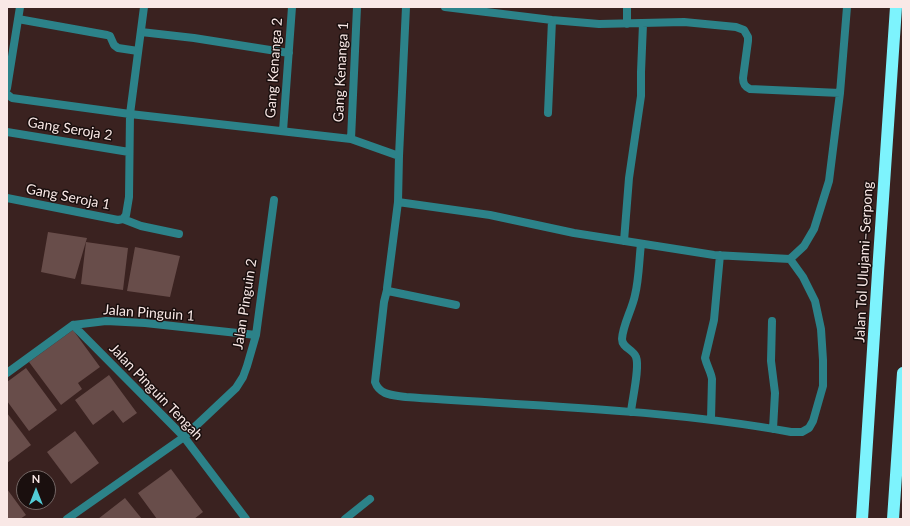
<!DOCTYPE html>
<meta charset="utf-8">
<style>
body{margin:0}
#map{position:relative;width:910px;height:526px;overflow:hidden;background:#3a2220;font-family:Lato,sans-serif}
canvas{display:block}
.frame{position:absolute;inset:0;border:8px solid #f9e8e6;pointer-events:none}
.north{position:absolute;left:16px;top:470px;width:40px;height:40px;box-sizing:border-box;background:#1a0f0e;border:1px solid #736664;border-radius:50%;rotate:0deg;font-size:11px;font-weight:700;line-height:16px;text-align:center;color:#f9e8e6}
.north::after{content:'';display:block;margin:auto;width:14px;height:18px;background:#52ccd6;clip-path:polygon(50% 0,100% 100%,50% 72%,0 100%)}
</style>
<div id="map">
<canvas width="910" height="526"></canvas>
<div class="frame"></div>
<div class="north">N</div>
</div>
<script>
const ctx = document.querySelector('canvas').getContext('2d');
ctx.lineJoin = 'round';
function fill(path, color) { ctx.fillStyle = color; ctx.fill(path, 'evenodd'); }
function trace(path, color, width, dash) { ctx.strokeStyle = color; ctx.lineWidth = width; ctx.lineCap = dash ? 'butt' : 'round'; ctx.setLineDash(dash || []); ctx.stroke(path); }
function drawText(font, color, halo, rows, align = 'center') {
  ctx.font = font + ' Lato,sans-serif'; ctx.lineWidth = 3; ctx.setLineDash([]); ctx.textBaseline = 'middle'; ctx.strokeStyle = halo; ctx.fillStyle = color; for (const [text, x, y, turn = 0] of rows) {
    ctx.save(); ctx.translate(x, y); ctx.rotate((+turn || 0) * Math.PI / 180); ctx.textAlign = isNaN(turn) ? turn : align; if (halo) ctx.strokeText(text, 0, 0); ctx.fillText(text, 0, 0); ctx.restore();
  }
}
fill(new Path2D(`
 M48,232L87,238L75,279L41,272Z
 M86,242L128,248L123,290L81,284Z
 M135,247L180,256L170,297L127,291Z
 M73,330L100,367L78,383L82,389L61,405L29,362Z
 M26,368L57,410L29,431L7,401V382Z
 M109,375L137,413L123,423L113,410L93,425L75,400Z
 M7,413L31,445L7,463Z
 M75,431L99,463L71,484L47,452Z
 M171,469L203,512L194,519H157L138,493Z
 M7,489L26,515L20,519H7Z
 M125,498L142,519H98Z`), '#684d4a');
trace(new Path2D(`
 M445,7L552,20L599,24L684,22L736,27L744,30L748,37V41L743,78C743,84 745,87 750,89L840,93
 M627,7V24
 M18,19L107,35L110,36L114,45L118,48L138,51
 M141,32L194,38L289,53
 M7,88L20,7
 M7,94L12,98L130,114L351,139L399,156L398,202L387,288L388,291L456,305
 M548,113L552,20
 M283,131L292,7
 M7,132L129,152
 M351,139L357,7
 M399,156L406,7
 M7,198L118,220L123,219
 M398,202L490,215L574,233L714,255L790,259
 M123,219L126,215L129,197L130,114L144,7
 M123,219L141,226L179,234
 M624,241L629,178L641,96V72L643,24
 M790,259L804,246L814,229L829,181L840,93L847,7
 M387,290L384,302L375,382C380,396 394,395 406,397C534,406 664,409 791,432H802L809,428L813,421L823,386V360L821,329L815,301L803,277L790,259
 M772,321L771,361L775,393L773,429
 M73,325L184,437L246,519
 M7,373L73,325L106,321L145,323L256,335
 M631,412C632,400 640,367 636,357C633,349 622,348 622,339C623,324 632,310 635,295C639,279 639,261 641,244
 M711,419L712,379C711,372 707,366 705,358L714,320L720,255
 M67,519L184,437L236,388L243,377L247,366L256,335L274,200
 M345,519L370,499`), '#2c8289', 8);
trace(new Path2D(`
 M862,519C873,348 884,178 896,7
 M893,519L903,373`), '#7df3fd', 12);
drawText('14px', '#f9e8e6', '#1a0f0e', [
 ["Gang Kenanga 2",274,68,-86],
 ["Gang Kenanga 1",341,72,-87],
 ["Gang Seroja 2",70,129,9],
 ["Gang Seroja 1",68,197,11],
 ["Jalan Tol Ulujami–Serpong",864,262,-87],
 ["Jalan Pinguin 2",245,304,-81],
 ["Jalan Pinguin 1",149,313,4],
 ["Jalan Pinguin Tengah",156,392,46]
]);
</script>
